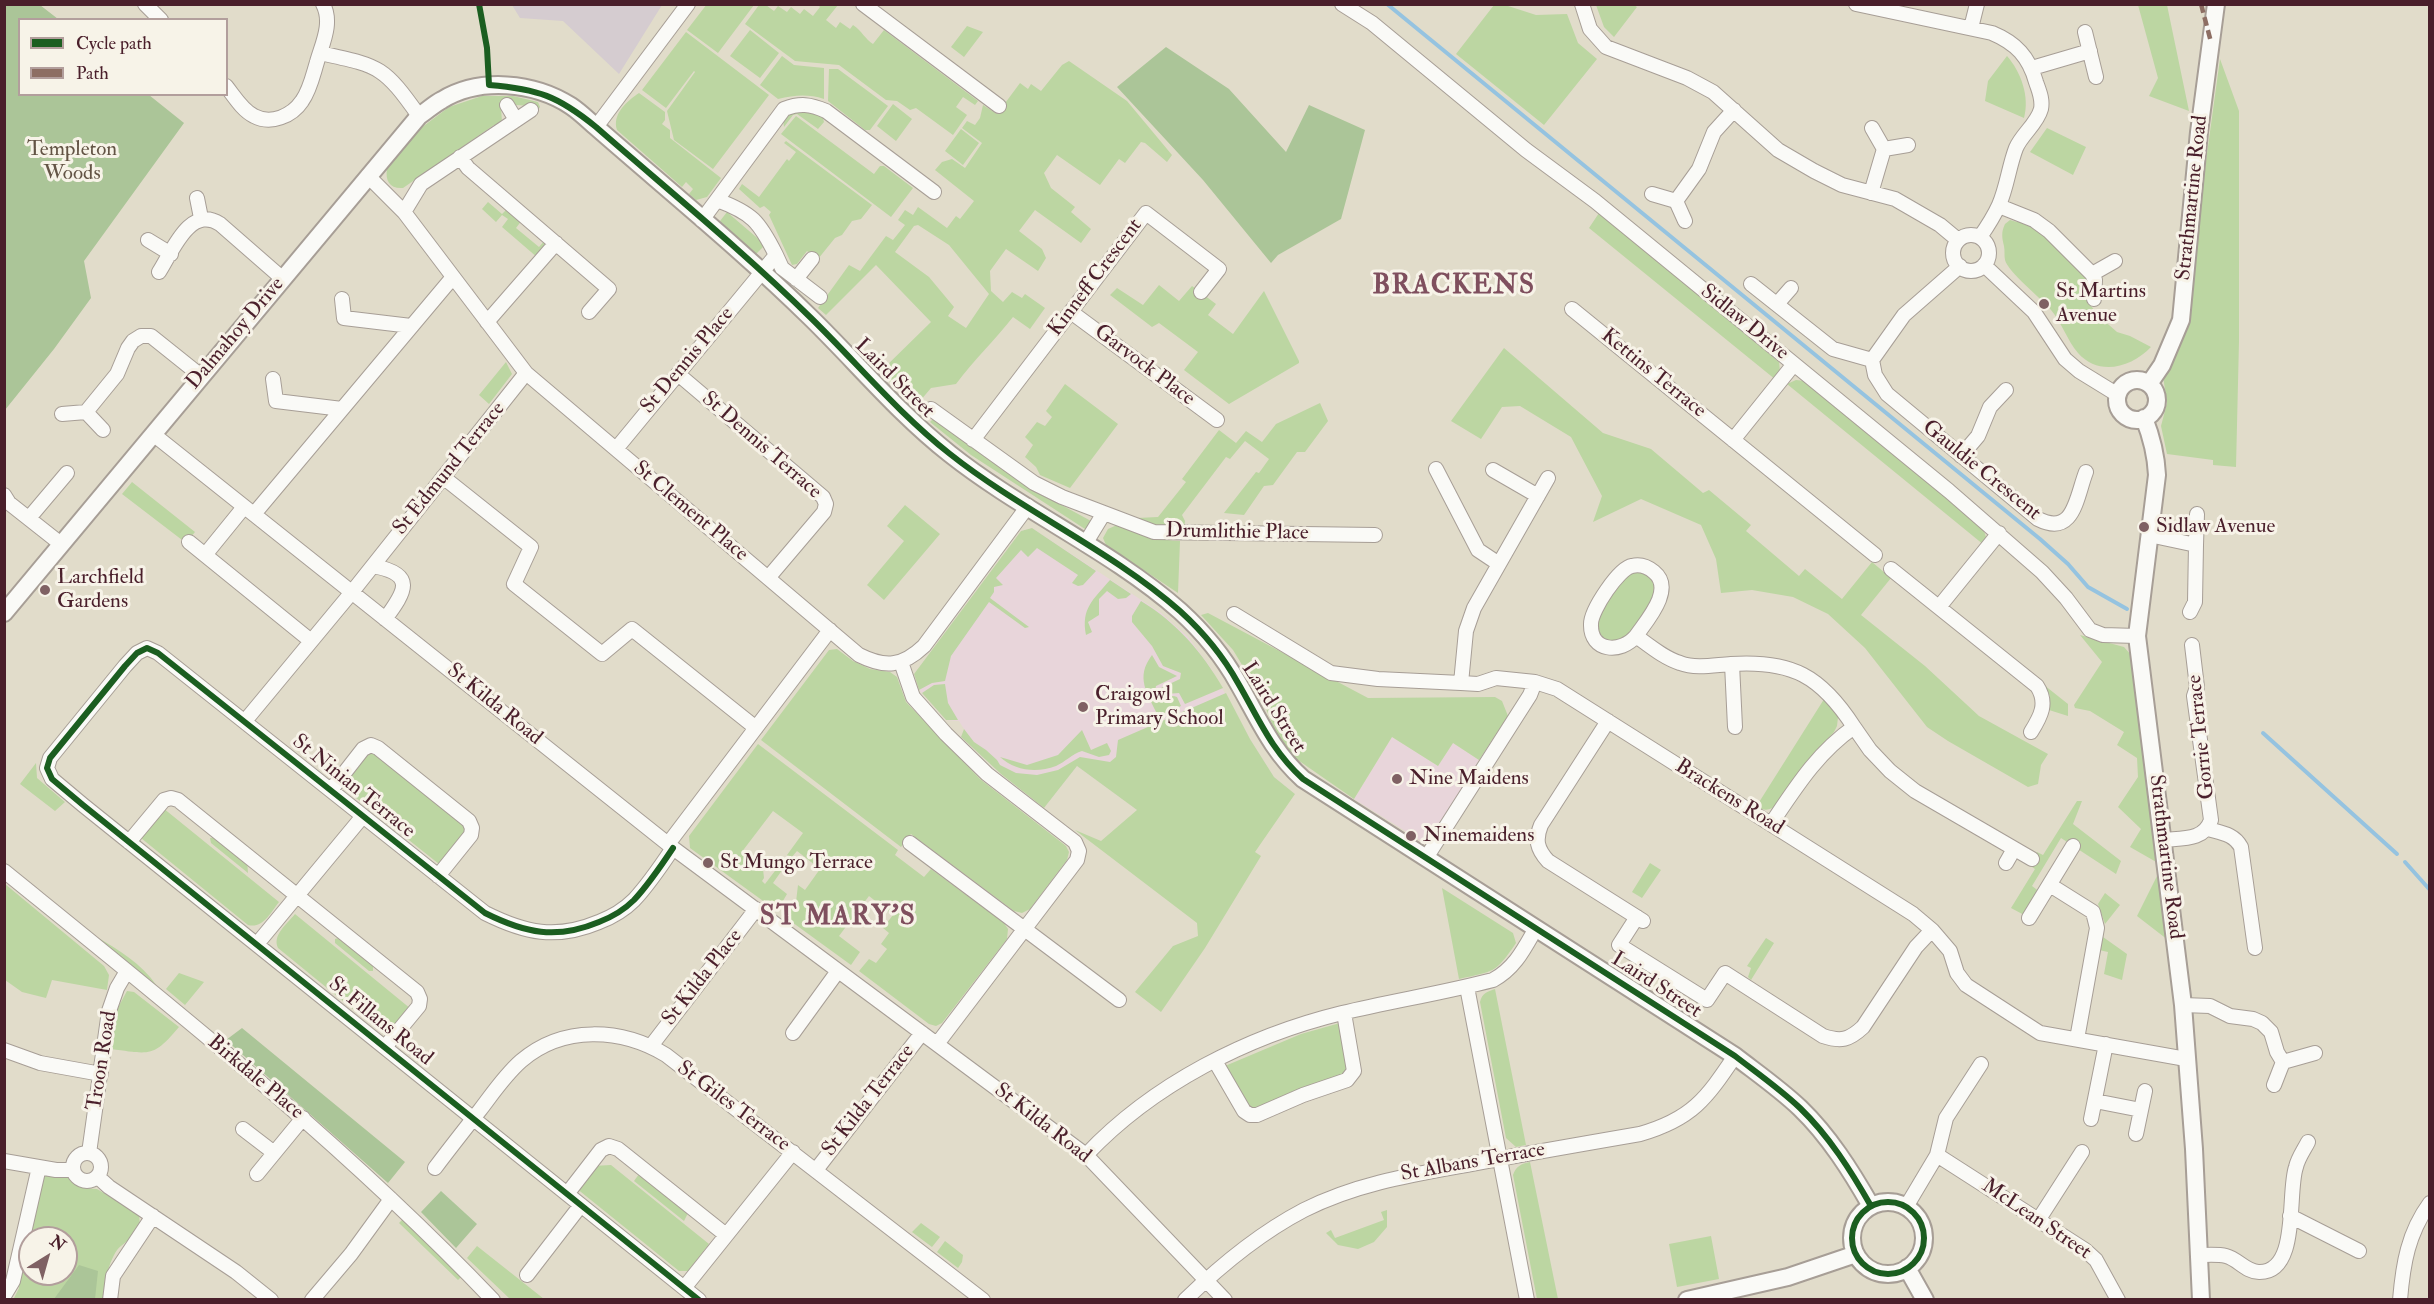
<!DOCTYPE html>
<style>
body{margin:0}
#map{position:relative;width:2434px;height:1304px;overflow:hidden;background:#e1dcca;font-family:"IM FELL Double Pica",serif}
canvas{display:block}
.frame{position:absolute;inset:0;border:6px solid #4a1f2b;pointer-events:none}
.legend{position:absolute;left:18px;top:18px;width:210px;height:78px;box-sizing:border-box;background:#f7f3e8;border:2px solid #b29e9c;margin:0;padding:8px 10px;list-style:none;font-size:18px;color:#4a1f2b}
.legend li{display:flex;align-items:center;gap:12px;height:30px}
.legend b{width:30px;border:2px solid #b29e9c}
.north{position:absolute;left:18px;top:1226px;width:60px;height:60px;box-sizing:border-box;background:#f7f3e8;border:2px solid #b29e9c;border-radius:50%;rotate:37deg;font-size:16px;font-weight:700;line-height:24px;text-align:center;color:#4a1f2b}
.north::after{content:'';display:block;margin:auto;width:21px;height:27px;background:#7f6163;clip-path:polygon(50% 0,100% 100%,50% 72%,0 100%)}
</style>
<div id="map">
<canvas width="2434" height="1304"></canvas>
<div class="frame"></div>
<ul class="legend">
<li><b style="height:8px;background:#1b5e20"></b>Cycle path</li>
<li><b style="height:8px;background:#8d6e63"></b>Path</li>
</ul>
<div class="north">N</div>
</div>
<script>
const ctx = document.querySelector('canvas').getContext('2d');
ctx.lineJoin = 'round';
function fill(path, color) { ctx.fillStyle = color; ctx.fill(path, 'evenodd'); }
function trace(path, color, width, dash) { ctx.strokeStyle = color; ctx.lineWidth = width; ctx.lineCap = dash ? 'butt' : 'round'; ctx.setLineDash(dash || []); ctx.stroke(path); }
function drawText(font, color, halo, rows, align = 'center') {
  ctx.font = font + ' "IM FELL Double Pica",serif'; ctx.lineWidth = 6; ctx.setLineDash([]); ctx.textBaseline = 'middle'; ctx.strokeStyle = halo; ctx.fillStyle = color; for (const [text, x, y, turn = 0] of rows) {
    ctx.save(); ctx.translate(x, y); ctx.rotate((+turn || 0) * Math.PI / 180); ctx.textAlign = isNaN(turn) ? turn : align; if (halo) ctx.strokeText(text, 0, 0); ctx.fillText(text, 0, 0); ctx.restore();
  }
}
fill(new Path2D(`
 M1032,528L1161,613L1188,637L1211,668L1250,739L1274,777L1295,794L1137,810L1077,766L1044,808L1001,774L961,737L964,729L959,721L946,720L920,691L914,674L1021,531Z
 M1392,737L1438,766L1453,743L1479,760L1426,844L1354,799Z`), '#e8d5da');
fill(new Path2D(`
 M512,5H662L619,74L563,21L520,18Z`), '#d5ccd0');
fill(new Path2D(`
 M707,4L754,5L718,53L687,30Z
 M759,5H766L774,11L778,6L787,12L791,7L800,14L804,9L813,16L820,7L818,5H838L826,20L836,28L840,22L850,29L853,25C862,31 865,39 873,44L884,30L978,101L975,105L963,97L956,107L967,115L953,135L916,108L910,110L897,101L886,100L839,65L795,61L745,24Z
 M1505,5L1536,15L1567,14L1578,43L1597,59L1544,125L1456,54L1494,5Z
 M1634,5L1637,7L1614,37L1604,27L1596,5Z
 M2138,5H2167L2189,111L2149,96L2158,78Z
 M967,26L983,32L964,57L951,47Z
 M750,30L779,53L760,78L730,56Z
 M686,32L769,95L713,169L674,140L667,111L695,72L694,71L666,108L642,90Z
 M782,56L794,65L824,68V99C808,94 795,95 778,99L760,85Z
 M2007,56C2021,72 2030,97 2024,118L1985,101L1988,81Z
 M2220,59L2239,111V341L2236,467L2213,465V460L2167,454L2161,426L2167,403L2163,376L2184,321Z
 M1069,61L1127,101L1172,155L1167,162L1145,143L1141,142L1125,163L1119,159L1100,185L1057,155L1044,173L1051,188L1075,207L1071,212L1091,229L1081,243L1035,210L1019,231L1042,249L1046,258L1038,271L1006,249L990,271L991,291L1003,302L1012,292L1022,298L1025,294L1045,308L1030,329L1013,317C994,341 974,360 956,384L931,388L915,407L880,372L931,322L876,265L826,315L818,308L849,265L860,271L886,236L893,240L905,225L898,220L905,210L913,215L918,207L947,228L956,216L960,219L974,201L935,170L942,162L952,159L965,168L982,143L962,128L967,121L975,125L980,118L983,105L997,114L1020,83L1028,89L1031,84L1041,91L1062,65ZM918,225L949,245L989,294L966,328L948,316L954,307L929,277L895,252L914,226Z
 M829,69H838L888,106L870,130H865L828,101Z
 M639,93L665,112V120L662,124L670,130V138L721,178L707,197L696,200L689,194L693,189L686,182L682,187L617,130C612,114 627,101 639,93Z
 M482,96H513L538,102L540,107L536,113L531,106L516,105L512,100L501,107L502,122L497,127L494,125L403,188C390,189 385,181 387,169L421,128L449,107Z
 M893,104L912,119L896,141L877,126Z
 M804,108L822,115L824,122L818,129L797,114L793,115L784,127L783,119L792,111Z
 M796,116L874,174L880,166H884L913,188L891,217L781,134Z
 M2047,128L2086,147L2073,175L2030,152Z
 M961,129L979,143L963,165L945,151Z
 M786,141L872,205L861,219L852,221L842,235L835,238L818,259L807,251L797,264L792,265L769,215L771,212L764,206L760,208L739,189L742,184L759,197L787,159L789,161L796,152L784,143Z
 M488,202L502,214L508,208L522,220L516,228L539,247L546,239V247L538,258L502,227L508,219L502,215L496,222L482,209Z
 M727,212L762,242L763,247L756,254L720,221Z
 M1599,213L1779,362L1780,371L1776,380L1589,228Z
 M2010,220L2017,222L2021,221L2045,235L2090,278L2091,306L2100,317L2117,332L2130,336L2151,347C2132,367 2099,377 2078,353C2067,340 2062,323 2051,310C2041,298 2008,272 2005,260C2004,256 2005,251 2004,246C2002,238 2001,232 2005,224Z
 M1159,285L1179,301L1192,286L1216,304L1208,315L1233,334L1264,291L1299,361V363L1229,404L1184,370L1198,352L1159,323L1152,327L1110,295L1117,288L1143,305Z
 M1504,348L1603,433L1651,449L1703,493L1709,490L1751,525L1746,531L1799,576L1805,569L1842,599L1872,562L1891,578L1861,615L1925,666L1979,716L2048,754L2041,765L2038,784L2028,787L1948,741L1927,727L1865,648L1828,614L1793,597L1752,590L1721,593L1716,559L1701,525L1641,499L1593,522L1602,496L1571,437L1520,406L1502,407L1481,439L1451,421Z
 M506,362L512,374L489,404L479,395Z
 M1796,380L1805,381L1983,528L1986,537L1984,545L1787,384Z
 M1065,384L1118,424L1070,488L1040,475L1036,467L1025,457L1033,445L1025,437L1037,422L1045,426L1052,417L1046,411Z
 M1320,403L1328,421L1305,452H1297L1273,485L1264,486L1244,515L1224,513L1256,472L1259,473L1269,459L1245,441L1230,459L1226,457L1182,515L1185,521L1184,529L1157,528L1139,521L1137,518L1158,517L1186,482L1182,479L1219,430L1236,443L1246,431L1262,442L1276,424Z
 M934,418L1045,496L1091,521L1088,529H1085L971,455L930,422Z
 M132,482L195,532L186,543L122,494Z
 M905,505L940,534L884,600L867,585L904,541L887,526Z
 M1117,525C1137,535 1158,540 1180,541L1178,593L1106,545L1103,538L1108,529Z
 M1032,528L1096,571L1083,585L1078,586L1072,583L1078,575L1037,548L1028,557L1021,550L996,578L1003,585L994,587V592L990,598L1029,627L1025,628L989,602L951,656L945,681L932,683L919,690L914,674L1021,531Z
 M1644,571L1655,582V598L1631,635L1619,643L1605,640L1596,628L1599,614L1622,577L1629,572Z
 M1110,580L1131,594L1126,598L1118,599L1107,591L1099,599V615L1088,622L1092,632L1086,635C1081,608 1093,600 1110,580Z
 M1141,601C1177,623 1202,652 1223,688L1185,704L1179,693L1166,694L1159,691L1161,688L1180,679L1181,673L1163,666L1152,646L1132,622V616Z
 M1208,613L1368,698L1495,697L1502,701L1508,716L1479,760L1453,743L1438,766L1392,737L1354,799L1295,758L1275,731L1261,696L1233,650L1201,615Z
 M2080,635L2124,647L2132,656L2158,863L2130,847L2141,829L2118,807L2138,777L2137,758L2117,745L2124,732L2090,711L2075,708L2074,705L2102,662Z
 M837,649L853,661L870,669L890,672L897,677L906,702L980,779L1066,846L1069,852L1067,860L1030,909L1022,913L1014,911L911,834L901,847L761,740L829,650Z
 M1152,655L1159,667L1177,676L1156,686L1155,691C1162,703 1168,693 1177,697L1181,706L1158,716C1147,692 1135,678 1152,655Z
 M945,684L948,703L958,720H946L922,693L934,685Z
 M2044,685L2068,704V716L2049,710L2050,696Z
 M1226,693L1250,739L1274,777L1295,794L1255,852L1261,856L1205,948L1161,1012L1135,992L1173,946L1198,936L1197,923L1075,830L1101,841L1137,810L1077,766L1044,808L1001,774L961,737L964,729L974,742L986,750L997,760L1000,765L1016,773L1037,775L1058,770L1080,757L1110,762L1116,757L1118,740Z
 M1826,696L1834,706L1838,717L1837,726L1834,732L1805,764L1778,804C1770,811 1765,811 1756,807Z
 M1082,730L1091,750L1107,743L1111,751L1109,755L1099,757L1082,751C1072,754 1065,762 1056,766C1037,773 1015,771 1000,757L1027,765L1058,755Z
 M758,744L898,850L895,855L924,877L931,869L1004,923L1008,929L1007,939L942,1023L936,1026L929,1024L859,971L869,959L876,963L887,949L881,944L889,933L883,928L893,915L869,896L839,936L860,952L851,965L785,917L796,902L798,885L805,890L820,869L797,851L791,858L787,855L803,833L773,811L741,853L763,869L764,878L762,881L765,884L781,863L785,866L773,883L787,894L777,911L690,848L689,836Z
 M371,750L468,828L439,864L341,786L342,782Z
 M36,763L37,778L65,802L55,811L20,784Z
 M2077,801H2082L2073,824L2121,861L2116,874L2061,838L2032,886L2040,892L2026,916L2011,908L2035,869L2029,865L2037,852L2043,855Z
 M163,808L279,902C271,912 263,929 248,925L141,838Z
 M218,837L247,860L248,873L211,843L210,838Z
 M1650,863L1661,870L1642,898L1632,892Z
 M2161,868L2168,940L2137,916Z
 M5,884L104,966L109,975L107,990L52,980L46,998L22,992L5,980Z
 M1442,888L1513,933L1516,943C1495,974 1494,971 1459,979Z
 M2105,893L2120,905L2105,924L2098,904Z
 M295,914L411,1009L386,1036L278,948C272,935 287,924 295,914Z
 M95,936C119,950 141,963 157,986Z
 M342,937L373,962V971H369L335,943V939Z
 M2103,937L2127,954L2122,980L2104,974L2108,952L2099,950Z
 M1766,938L1774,943L1751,980L1748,977L1751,968L1747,966Z
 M179,973L204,982L185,1005L166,989Z
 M1495,989L1526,1145L1516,1147L1506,1138L1480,1002C1482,993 1487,992 1495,989Z
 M127,991L134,992L179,1027C153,1058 150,1054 111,1049L115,1013Z
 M1340,1023L1349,1073L1257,1110L1247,1106L1225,1066L1301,1034Z
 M1530,1162L1558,1299H1537L1513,1175C1516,1166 1521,1164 1530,1162Z
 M611,1165L709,1244L688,1271H679L576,1188L593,1166Z
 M47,1174L67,1177L82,1188L97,1189L139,1214L140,1225C134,1234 129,1240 121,1246C110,1254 103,1287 103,1299L13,1300L19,1288L17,1283L40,1182ZM30,1238H66V1274H30Z
 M639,1174L689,1211L684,1221L634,1181Z
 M1387,1210V1227L1374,1242L1358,1249L1338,1245L1326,1233L1331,1230L1335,1238L1384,1220L1381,1212Z
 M403,1219L461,1277L458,1280L399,1223Z
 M921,1223L940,1237L932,1247L912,1232Z
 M1711,1236L1719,1279L1677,1287L1669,1244Z
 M945,1241L963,1255L962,1262L958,1268L937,1252Z
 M477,1246L544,1299H510L467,1258Z`), '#bcd6a2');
fill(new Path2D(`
 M5,4L40,5L58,19L20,20V94L149,95L184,123L84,261L91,298L54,349L5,410Z
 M1166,47L1229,89L1286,152L1309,105L1365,130L1341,219L1278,255L1271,263L1203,180L1117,87Z
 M242,1028L405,1162L388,1183L226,1040Z
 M441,1191L477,1224L456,1248L421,1212Z
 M79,1265L98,1271L95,1299H54Z`), '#abc598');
trace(new Path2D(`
 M1387,4L2040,539L2068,564L2088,587L2127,609
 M2263,733L2397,854
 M2405,862L2430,890`), '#95c3e0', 4);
const minor = new Path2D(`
 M145,4L161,20
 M863,4L999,106
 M1342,4L1372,23L1526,150L1595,201L1949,491L2042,572L2066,598L2090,630L2103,635L2137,636
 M1582,4L1590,29L1606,47L1687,78L1713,92L1778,150L1814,171L1842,185L1895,199L1940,225L1958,240
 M1856,4L1992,33C2016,43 2029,57 2036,82C2039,91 2043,99 2041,109C2037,124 2022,134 2016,148C2009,166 2007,187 1999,205C1994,216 1987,227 1980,237
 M1971,28L1977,4
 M2085,32L2096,77
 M320,53C379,66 383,65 419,116
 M2032,68L2090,51
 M226,86C234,96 242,110 254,116C271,125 292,116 302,101C310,90 313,75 317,62C322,44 333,23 323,4
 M507,105L516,120
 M596,127L688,4
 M1872,128L1884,149L1908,145
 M460,157L468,168L609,289L589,312
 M368,176L404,212L526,373L859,655C885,668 902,667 924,646L1028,506
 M1871,193L1884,149
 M1652,194L1676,201L1685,221
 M197,198L201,218
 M1676,201L1699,169L1714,132L1734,110
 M1999,206L2034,220L2049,231L2092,274L2115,261
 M404,212L421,184L531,110
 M702,220L784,109C800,103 810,104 826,111L934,192
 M1953 253a18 18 0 1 1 36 0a18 18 0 1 1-36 0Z
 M148,240L171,254
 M776,255L782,268L820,297
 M1984,265L2034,312L2065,359L2079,371L2118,395
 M159,272C173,250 190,205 220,224L283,279
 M2092,274L2095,280L2094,299
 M796,279L812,259
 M1751,284L1833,349L1872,360
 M342,299L344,318L411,326
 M1777,304L1791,288
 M1572,309L1875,555
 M1071,312L1217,420
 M487,322L556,243
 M1872,360L1875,375L1887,394L2038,519C2074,537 2076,498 2086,472
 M1872,360L1904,315L1960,266
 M678,374L823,497L826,504L824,512L768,578
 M273,379L276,401L342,409
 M931,409L1034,483L1062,497L1154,532L1375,535
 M86,412L117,374L128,348L133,341L141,336H151L201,376
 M62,414L86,412L103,430
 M153,434L673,848L1086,1155L1225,1300
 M973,440L1146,213L1219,269L1201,292
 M1733,440L1794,364
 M616,449L776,255C759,221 752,213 717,200
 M1961,456L1978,436L1990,407L2006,390
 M1436,469L1478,550L1499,564
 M1493,470L1538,496
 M443,477L531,547L514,584L602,654L632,629L756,728
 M4,495L9,503L61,544
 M254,514L453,277
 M29,518L67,473
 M2149,535L2196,545L2195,602L2190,612
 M189,542L311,641
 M1085,544L1104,513
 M2196,545L2197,514
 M205,555L244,507
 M373,566C416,574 406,591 385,619
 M1891,569L2037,686C2048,703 2041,716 2031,732
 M1939,607L1999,533
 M1234,614L1331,673L1378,679L1461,683L1478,684L1496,678L1535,682L1557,689L1913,914L1932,930L1950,951L1957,973L1966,985L2040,1033L2186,1059
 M1636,636C1647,620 1675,589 1654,572C1648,567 1640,564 1632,566C1619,568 1591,610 1591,624C1590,652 1621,654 1636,636C1650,646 1664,658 1680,663C1696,669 1714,665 1731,664C1792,660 1821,676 1854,727
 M901,662L913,697L946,734L987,774L1075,842L1079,851L1077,860L937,1044
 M1732,664L1735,727
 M1461,683L1466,631L1474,608L1548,478
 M245,721L352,592L526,373
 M1608,721L1541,825C1535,840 1537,849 1548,861L1643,921
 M331,790L363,749L371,745L378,748L469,821L472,828L471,835L438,876
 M1771,824C1796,787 1817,753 1854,727L1870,750L1890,771L1915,791L2032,859
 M2208,829C2222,833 2234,834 2241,847L2255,948
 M2163,840C2182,838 2204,841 2211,820L2194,696L2197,687L2192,645
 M129,842L164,800L171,798L178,800L417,992L420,999L419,1006L385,1047
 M910,843L1119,1000
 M668,844L830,630
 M673,848C661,866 649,884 634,900C625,909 612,917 599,922C556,940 525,933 485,913L158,653L147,648L137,653L125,666L50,758L47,768L52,779L83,805L699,1300
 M1426,858L1530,695L1535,682
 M2006,863L2014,849
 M4,871C173,1008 343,1143 493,1300
 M2050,885L2093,912L2097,928L2077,1039
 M1637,917L1619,945L1707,1000L1725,973L1823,1036C1841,1042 1849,1040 1863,1027L1916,947L1932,930
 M2029,918L2073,846
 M257,944L363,816
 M1467,987L1527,1300
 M2183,1005L2210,1006L2230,1016L2253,1019L2262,1023L2271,1032L2277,1052L2283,1062L2274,1085
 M793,1033L838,971
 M651,1046L756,909
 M4,1050L40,1063L101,1074
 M1215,1061L1244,1111L1250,1115H1257L1303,1095L1347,1080L1354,1071L1344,1013
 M2283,1062L2315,1053
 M2095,1101L2141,1110
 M2091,1119L2106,1044
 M243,1129L273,1152
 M2136,1134L2145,1091
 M73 1167a14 14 0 1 1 28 0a14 14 0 1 1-28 0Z
 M89,1153L109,1011L117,988L127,971
 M1086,1155C1153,1084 1248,1036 1342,1013C1392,1001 1443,993 1493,980C1515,968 1524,949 1536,928
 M1937,1155L2085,1250L2096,1260L2118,1300
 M4,1161L56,1170H73
 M435,1168C450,1148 465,1129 480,1110C493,1093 505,1075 521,1061C563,1025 621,1028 666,1055L983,1300
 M816,1170L922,1033
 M257,1174L303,1118
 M98,1177L109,1187L236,1272L271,1300
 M567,1194L601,1150L609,1146L618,1149L726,1235
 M1906,1207L1937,1155L1946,1118L1981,1064
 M2290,1216L2359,1251
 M2039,1219L2082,1152
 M2199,1255C2207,1255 2218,1254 2226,1256C2238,1259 2246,1272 2259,1272C2300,1273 2287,1192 2296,1167C2298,1158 2304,1150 2308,1142
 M527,1275L581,1205
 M684,1288L793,1152
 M4,1296L13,1281L39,1167
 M110,1300L113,1276L153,1216
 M312,1300L351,1254L391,1199
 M1185,1300C1221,1265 1260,1233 1304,1210C1355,1184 1410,1175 1466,1165C1524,1154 1582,1144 1640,1134C1692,1119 1706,1099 1735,1056
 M2400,1300C2403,1264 2408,1233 2430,1203`);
const tertiary = new Path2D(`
 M2117 400a20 20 0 1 1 40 0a20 20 0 1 1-40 0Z
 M2149,384L2162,365L2181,320L2199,132L2216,4
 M2144,418C2152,438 2156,454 2157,475L2137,636L2183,1005L2194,1149L2201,1300
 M4,613L419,116C427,111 434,104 442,100C480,77 534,82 571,106C580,112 588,120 596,127C668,190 743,251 811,318C858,364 898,413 950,454C1022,511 1112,551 1180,611C1202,631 1223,656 1238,683C1259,719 1271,750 1303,779L1735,1056C1757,1073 1780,1089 1800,1108C1829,1136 1851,1171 1871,1206
 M1852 1238a36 36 0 1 1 72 0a36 36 0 1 1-72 0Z
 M1907,1268L1925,1300
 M1687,1300L1788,1277L1856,1254`);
trace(minor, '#a79e96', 16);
trace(tertiary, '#a79e96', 20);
trace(minor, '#fafaf7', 14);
trace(tertiary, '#fafaf7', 16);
trace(new Path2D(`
 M2201,4L2211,42`), '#8d6e63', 4.5, [9, 4.5]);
trace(new Path2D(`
 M479,4L487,48L489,85C538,89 558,96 596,127C668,190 743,251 811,318C858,364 898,413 950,454C1022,511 1112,551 1180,611C1202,631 1223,656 1238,683C1259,719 1271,750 1303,779L1735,1056C1757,1073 1780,1089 1800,1108C1829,1136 1851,1171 1871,1206
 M673,848C661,866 649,884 634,900C625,909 612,917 599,922C556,940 525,933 485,913L158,653L147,648L137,653L125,666L50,758L47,768L52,779L83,805L699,1300
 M1852 1238a36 36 0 1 1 72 0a36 36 0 1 1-72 0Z`), '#1b5e20', 6);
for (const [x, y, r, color] of [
 [2044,304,6,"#7f6163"],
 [2144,527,6,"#7f6163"],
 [45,590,6,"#7f6163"],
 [1083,707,6,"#7f6163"],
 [1397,779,6,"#7f6163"],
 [1411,836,6,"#7f6163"],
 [708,863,6,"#7f6163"]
]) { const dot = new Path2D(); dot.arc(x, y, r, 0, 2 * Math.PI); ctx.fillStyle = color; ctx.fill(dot); trace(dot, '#f7f3e8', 2); }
drawText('21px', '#635445', '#f7f3e8', [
 ["Templeton",72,150],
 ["Woods",72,174]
]);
drawText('21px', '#4a1f2b', '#f7f3e8', [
 ["Strathmartine Road",2193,198,-84],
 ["Kinneff Crescent",1096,278,-53],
 ["Sidlaw Drive",1744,323,39],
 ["Dalmahoy Drive",236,334,-50],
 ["St Dennis Place",688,361,-50],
 ["Garvock Place",1144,366,37],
 ["Kettins Terrace",1653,374,39],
 ["Laird Street",894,379,45],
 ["St Dennis Terrace",761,446,41],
 ["St Edmund Terrace",450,469,-51],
 ["Gauldie Crescent",1981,471,39],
 ["St Clement Place",690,512,40],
 ["Drumlithie Place",1237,533,1],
 ["St Kilda Road",494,705,39],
 ["Laird Street",1273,708,58],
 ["Gorrie Terrace",2202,737,-96],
 ["St Ninian Terrace",353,787,39],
 ["Brackens Road",1729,798,32],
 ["Strathmartine Road",2165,857,83],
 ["St Kilda Place",703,978,-52],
 ["Laird Street",1656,986,33],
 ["St Fillans Road",380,1022,39],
 ["Troon Road",103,1061,-81],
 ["Birkdale Place",255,1078,40],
 ["St Kilda Terrace",869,1101,-52],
 ["St Giles Terrace",733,1107,37],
 ["St Kilda Road",1042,1124,38],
 ["St Albans Terrace",1473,1163,-10],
 ["McLean Street",2036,1220,34]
]);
drawText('21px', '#4a1f2b', '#f7f3e8', [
 ["St Martins",2056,292],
 ["Avenue",2056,316],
 ["Sidlaw Avenue",2156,527],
 ["Larchfield",57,578],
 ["Gardens",57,602],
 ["Craigowl",1095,695],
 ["Primary School",1095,719],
 ["Nine Maidens",1409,779],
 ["Ninemaidens",1423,836],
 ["St Mungo Terrace",720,863]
], 'left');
ctx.letterSpacing = '1.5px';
drawText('bold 27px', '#7f4f5e', '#f7f3e8', [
 ["BRACKENS",1454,287],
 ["ST MARY'S",838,918]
]);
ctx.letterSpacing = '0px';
</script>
